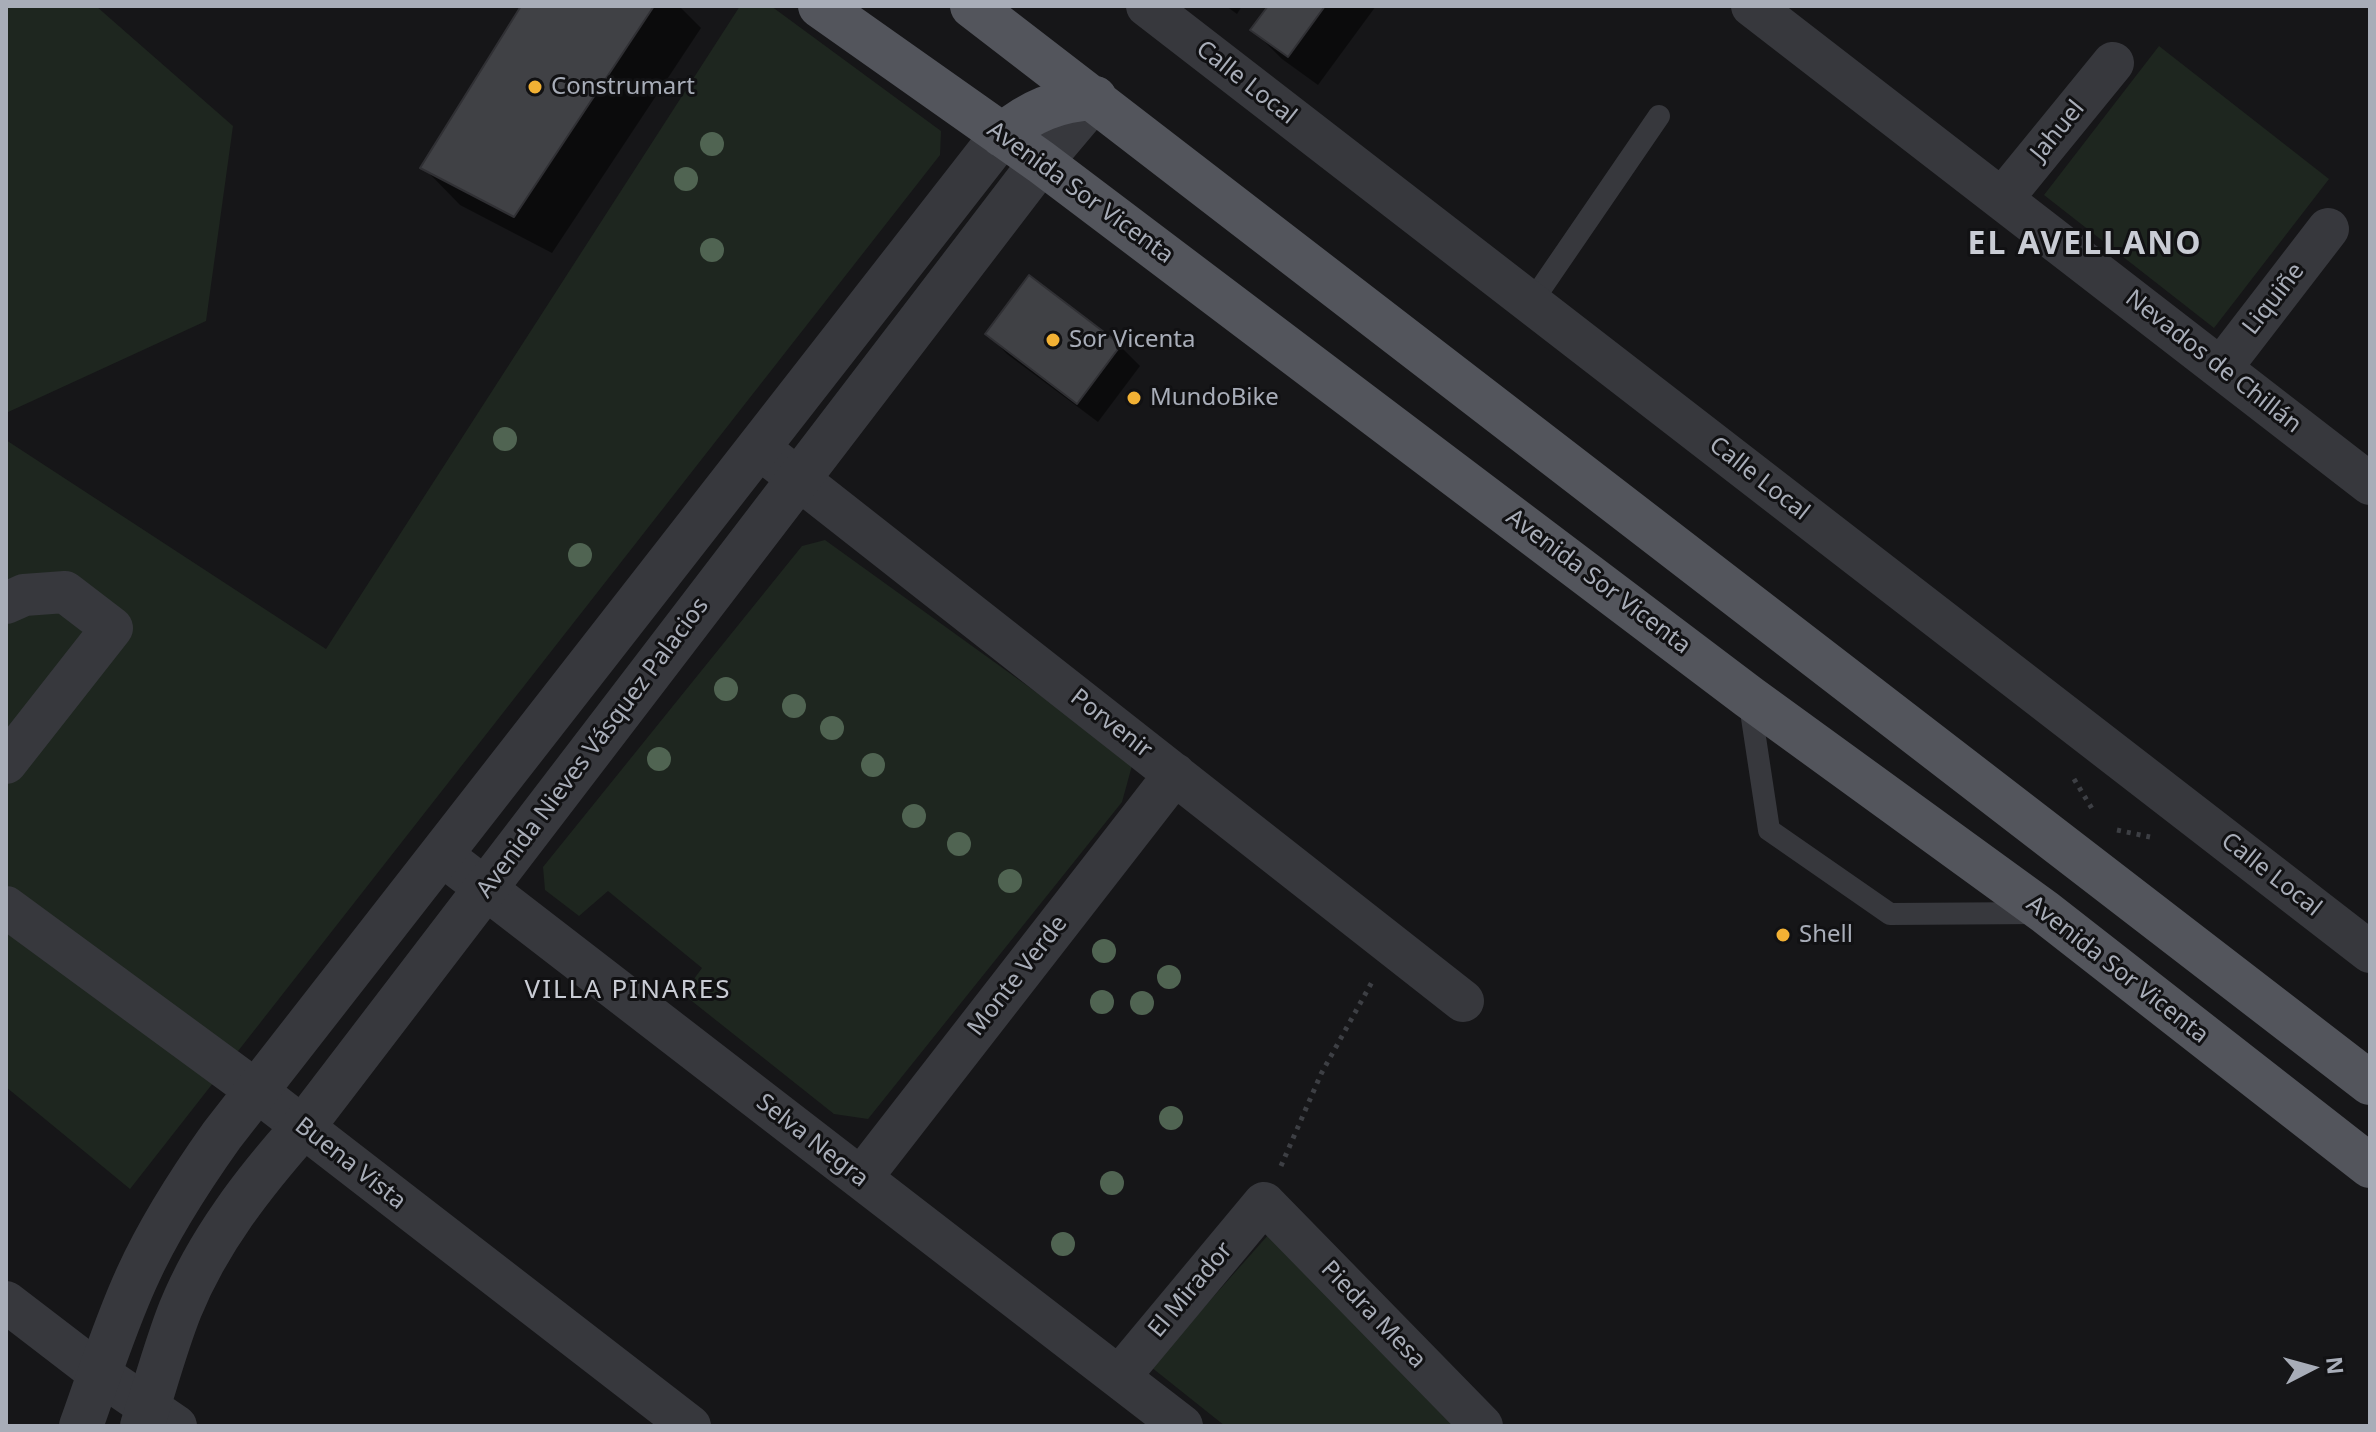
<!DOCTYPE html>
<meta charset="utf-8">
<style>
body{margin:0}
#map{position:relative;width:2376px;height:1432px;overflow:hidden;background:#161618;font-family:"Noto Sans",sans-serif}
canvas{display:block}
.frame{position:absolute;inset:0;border:8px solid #a8adb8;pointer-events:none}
.north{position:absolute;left:2272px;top:1328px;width:80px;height:80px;-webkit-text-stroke:6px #111113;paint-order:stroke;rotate:84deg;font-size:22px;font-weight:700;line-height:32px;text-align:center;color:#a8adb8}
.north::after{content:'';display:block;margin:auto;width:28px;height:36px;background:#a8adb8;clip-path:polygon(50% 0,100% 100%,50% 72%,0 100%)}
</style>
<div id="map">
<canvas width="2376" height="1432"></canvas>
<div class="frame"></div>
<div class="north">N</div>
</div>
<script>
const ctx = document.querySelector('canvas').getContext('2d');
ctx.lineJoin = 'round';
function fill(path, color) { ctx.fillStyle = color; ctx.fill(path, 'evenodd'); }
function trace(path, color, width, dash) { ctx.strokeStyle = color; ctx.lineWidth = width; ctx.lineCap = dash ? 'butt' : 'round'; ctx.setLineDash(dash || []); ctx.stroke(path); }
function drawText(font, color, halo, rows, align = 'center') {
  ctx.font = font + ' "Noto Sans",sans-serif'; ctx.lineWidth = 6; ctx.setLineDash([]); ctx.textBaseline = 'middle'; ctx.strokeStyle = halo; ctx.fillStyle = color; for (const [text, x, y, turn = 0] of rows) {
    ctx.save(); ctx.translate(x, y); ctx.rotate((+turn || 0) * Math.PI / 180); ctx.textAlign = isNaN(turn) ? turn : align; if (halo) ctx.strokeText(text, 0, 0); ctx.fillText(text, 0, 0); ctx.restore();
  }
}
fill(new Path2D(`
 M6,6H96L233,126L206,321L6,413Z
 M740,6H771L941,131L940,155L130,1189L6,1087V440L326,649Z
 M2159,46L2329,179L2214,328L2044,195Z
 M825,540L1133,762L1122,802L868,1119L834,1114L683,994L702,968L608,891L579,916L545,890L543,867L802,546Z
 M1269,1234L1457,1426H1225L1151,1367Z`), '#1e261f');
fill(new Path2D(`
 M524,6H679L701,28L552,253L460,205L423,167Z
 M1226,6H1242L1237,14Z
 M1270,6H1376L1318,85L1282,59L1253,30Z
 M988,334L1120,346L1140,366L1098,422L1007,354Z`), '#0007');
const building = new Path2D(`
 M521,6H654L514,217L420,168Z
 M1268,6H1325L1288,57L1250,30Z
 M1029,275L1121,345L1077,404L985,334Z`);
fill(building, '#404145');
trace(building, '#303034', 2);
trace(new Path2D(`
 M2074,779L2094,812
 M2117,830L2150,837
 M1281,1166L1321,1074L1372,982`), '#3d3f44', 5, [4, 6]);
trace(new Path2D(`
 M1531,303L1659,116
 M1749,698L1769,830L1890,914L2039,913`), '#37383d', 22);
trace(new Path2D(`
 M1147,6L2370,952
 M1752,6L2370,484
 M2002,199L2113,63
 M2221,368L2328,229
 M759,448L1463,1001
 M6,603L24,595L65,592L112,628L6,763
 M442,855L1182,1426
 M6,907L258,1092L690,1426
 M861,1178L1175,774
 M6,1302L100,1374L176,1426
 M1119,1377L1264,1203L1482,1426`), '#37383d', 42);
trace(new Path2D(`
 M81,1426C99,1376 115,1325 137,1277C160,1226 190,1180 222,1135L1002,135
 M142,1426C155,1387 165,1348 180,1310C208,1241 254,1182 303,1127L1041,162L1095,98`), '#37383d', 44);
trace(new Path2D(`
 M820,6L1041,162L1749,697L2045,912L2370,1166
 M972,6L2370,1083
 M1002,135C1031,111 1057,100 1095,98`), '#53555c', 44);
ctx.fillStyle = '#506452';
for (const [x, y] of [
 [712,144],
 [686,179],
 [712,250],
 [505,439],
 [580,555],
 [726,689],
 [794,706],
 [832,728],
 [659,759],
 [873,765],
 [914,816],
 [959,844],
 [1010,881],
 [1104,951],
 [1169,977],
 [1102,1002],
 [1142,1003],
 [1171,1118],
 [1112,1183],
 [1063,1244]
]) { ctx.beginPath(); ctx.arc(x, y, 12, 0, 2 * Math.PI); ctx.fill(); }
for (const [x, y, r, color] of [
 [535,87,8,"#f2b134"],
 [1053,340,8,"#f2b134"],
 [1134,398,8,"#f2b134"],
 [1783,935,8,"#f2b134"]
]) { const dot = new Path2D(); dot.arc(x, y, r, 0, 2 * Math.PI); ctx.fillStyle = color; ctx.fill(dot); trace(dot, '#111113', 3); }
drawText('24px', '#a8adb8', '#111113', [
 ["Calle Local",1246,83,38],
 ["Jahuel",2058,131,-51],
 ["Avenida Sor Vicenta",1080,193,36],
 ["Liquiñe",2274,299,-52],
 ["Nevados de Chillán",2213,362,38],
 ["Calle Local",1759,479,38],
 ["Avenida Sor Vicenta",1598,582,37],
 ["Porvenir",1111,724,38],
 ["Avenida Nieves Vásquez Palacios",593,748,-53],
 ["Calle Local",2271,875,38],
 ["Avenida Sor Vicenta",2117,970,38],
 ["Monte Verde",1018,976,-52],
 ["Selva Negra",812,1141,38],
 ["Buena Vista",350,1164,38],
 ["El Mirador",1191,1290,-50],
 ["Piedra Mesa",1373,1315,46]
]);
drawText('24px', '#a8adb8', '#111113', [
 ["Construmart",551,87],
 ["Sor Vicenta",1069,340],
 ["MundoBike",1150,398],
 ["Shell",1799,935]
], 'left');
ctx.letterSpacing = '2px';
drawText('26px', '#c9ccd4', '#111113', [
 ["VILLA PINARES",628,991]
]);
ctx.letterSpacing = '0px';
ctx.letterSpacing = '2px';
drawText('bold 32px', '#c9ccd4', '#111113', [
 ["EL AVELLANO",2085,245]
]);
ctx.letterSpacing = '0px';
</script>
